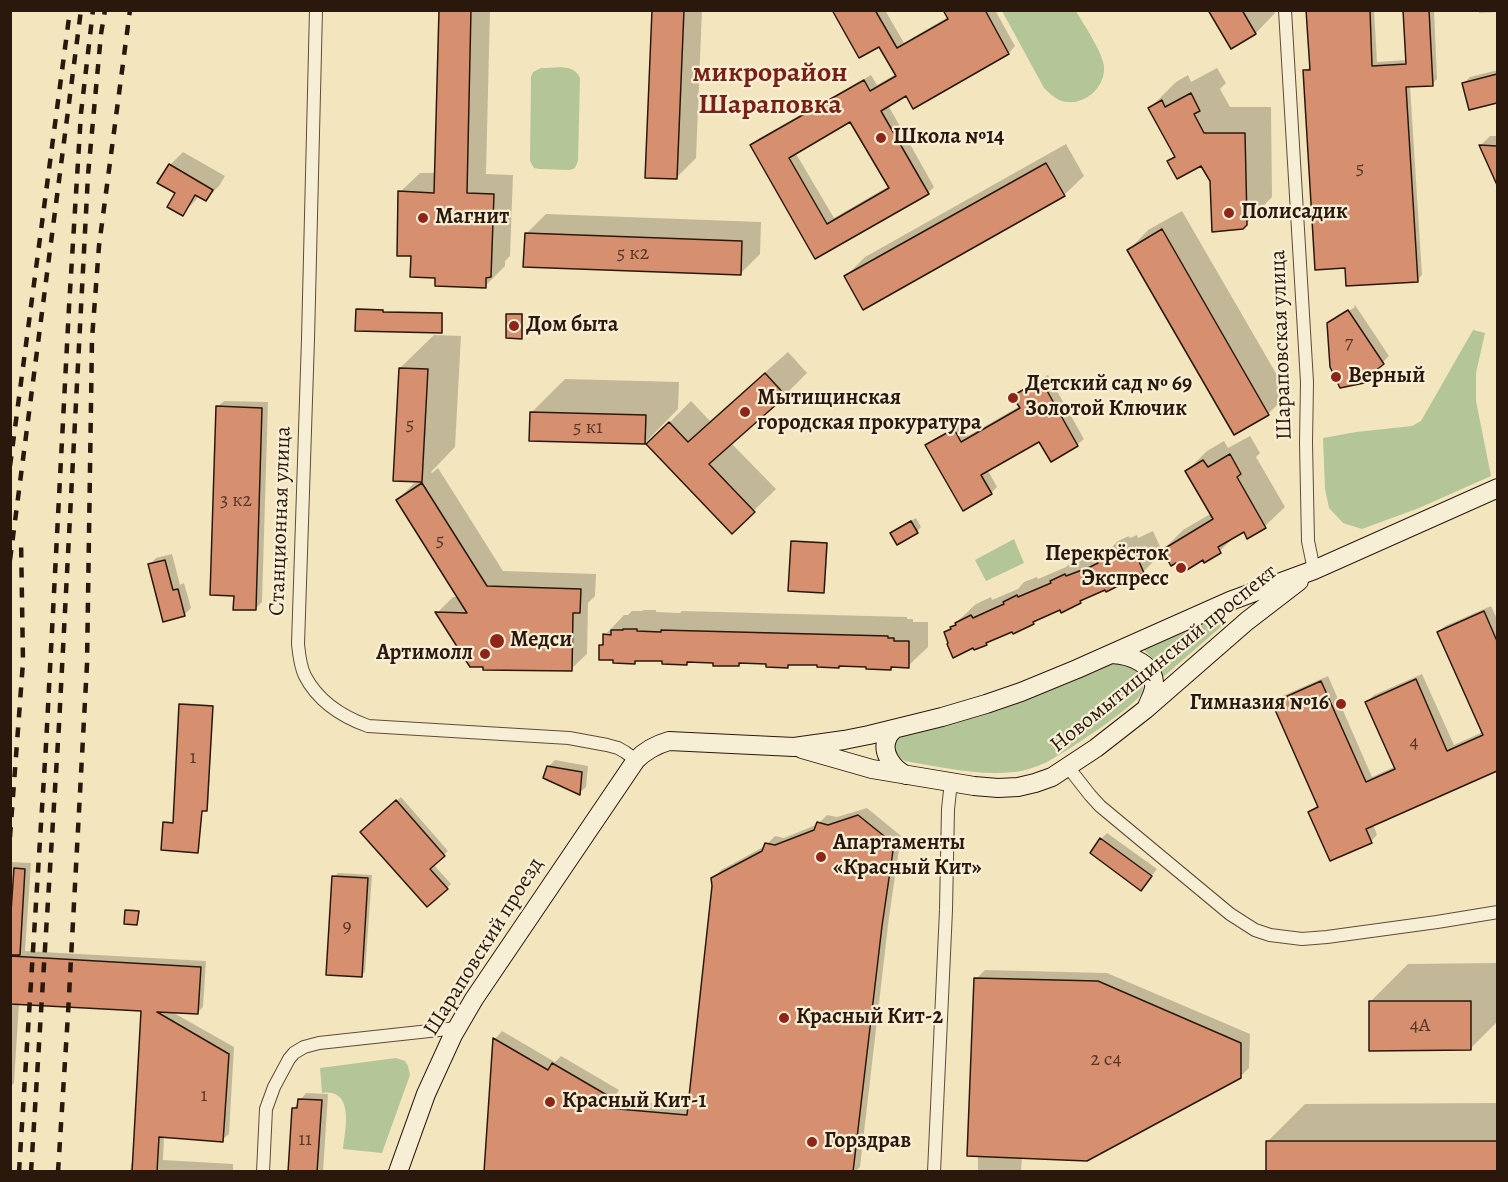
<!DOCTYPE html>
<meta charset="utf-8">
<style>
body{margin:0}
#map{position:relative;width:1508px;height:1182px;overflow:hidden;background:#f3e6bf;font-family:Alegreya,serif}
canvas{display:block}
.frame{position:absolute;inset:0;border:12px solid #2b180d;pointer-events:none}
</style>
<div id="map">
<canvas width="1508" height="1182"></canvas>
<div class="frame"></div>
</div>
<script>
const ctx = document.querySelector('canvas').getContext('2d');
ctx.lineJoin = 'round';
function fill(path, color) { ctx.fillStyle = color; ctx.fill(path, 'evenodd'); }
function trace(path, color, width, dash) { ctx.strokeStyle = color; ctx.lineWidth = width; ctx.lineCap = dash ? 'butt' : 'round'; ctx.setLineDash(dash || []); ctx.stroke(path); }
function drawText(font, color, halo, rows, align = 'center') {
  ctx.font = font + ' Alegreya,serif'; ctx.lineWidth = 4.5; ctx.setLineDash([]); ctx.textBaseline = 'middle'; ctx.strokeStyle = halo; ctx.fillStyle = color; for (const [text, x, y, turn = 0] of rows) {
    ctx.save(); ctx.translate(x, y); ctx.rotate((+turn || 0) * Math.PI / 180); ctx.textAlign = isNaN(turn) ? turn : align; if (halo) ctx.strokeText(text, 0, 0); ctx.fillText(text, 0, 0); ctx.restore();
  }
}
fill(new Path2D(`
 M1002,11H1076C1084,25 1102,51 1104,66C1106,89 1081,109 1059,100C1053,97 1049,93 1044,88Z
 M541,68C554,68 574,63 580,78L578,161L575,168L570,170L539,169L534,168L530,161L531,77L533,72Z
 M1473,330L1485,333L1476,373V401L1491,476L1419,508L1362,529L1343,523L1329,508L1325,489L1323,438L1356,432L1412,426L1421,421Z
 M1014,539L1024,563L986,581L975,560Z
 M1215,617L1221,618L1223,620V625L1162,678C1159,666 1152,656 1142,649Z
 M1120,661L1140,672C1143,679 1145,686 1141,694C1134,707 1062,755 1045,763C1035,767 1025,771 1014,772C978,776 941,767 905,761C897,757 895,752 894,743L899,737L1112,662Z
 M396,1058L405,1061L408,1066L410,1075L382,1153L343,1149C345,1130 355,1088 322,1093L320,1068Z`), '#b4c697');
fill(new Path2D(`
 M440,10H490L486,174L513,175L510,256L505,261V266L485,286L437,276L412,254L400,192L420,173H436Z
 M654,10H702L696,158L676,178Z
 M834,10H885L904,43L948,17L945,10H995L1015,46L1009,53L914,107L907,94L888,105L934,187L928,193L816,257L752,145L758,139L871,75L877,85L896,74L880,45ZM851,120L889,186L834,218L795,152Z
 M1210,10H1273L1275,13L1256,33L1232,47Z
 M1308,10H1374L1377,62L1407,60L1405,10H1434L1437,79L1432,84L1410,86L1422,275L1417,280L1346,267L1304,71L1311,66Z
 M1479,10H1498V12L1479,13Z
 M1217,68L1226,83L1220,89L1230,107H1271L1272,197L1242,228L1211,181L1202,164L1169,161L1175,155L1150,108L1176,82L1188,75L1191,82Z
 M1498,70V101L1470,108L1464,83L1470,77Z
 M1490,136H1498V182L1481,145Z
 M1066,144L1084,176L1064,195L846,276L865,257Z
 M183,152L225,176L219,186L206,199L199,195L196,200L182,214L170,165Z
 M1182,211L1288,394L1268,414L1129,250L1148,230Z
 M546,214L761,222L760,254L740,274L526,234Z
 M1354,305H1355L1389,356L1376,369L1379,373L1373,379L1341,386L1329,323L1333,319V321L1355,307Z
 M359,308L384,309V311L443,312V330L441,332L358,310Z
 M509,313H523V335L522,337L508,315Z
 M434,335L461,336L455,447L431,472L432,473L438,468L503,571L596,574L595,596L588,603L587,654L571,669L437,613L453,597H459L398,500L413,484L419,481L400,368Z
 M788,352L807,373L785,395L731,443L776,489L732,532L648,444L691,401L710,421Z
 M1048,375L1084,439L1077,445L1039,440L987,469L997,487L991,493L927,445L934,439L961,424L968,436L1020,406L1014,396L1021,390Z
 M565,379L679,382L678,409L645,443L532,412Z
 M224,401L268,402L262,602L255,609L217,407Z
 M1250,436L1260,453L1256,457L1285,507L1265,526L1248,537L1244,530L1237,534L1220,551L1203,558L1176,561L1164,551L1143,572L1085,598L1080,602L1060,608L1037,619L1033,623L991,639L986,643L975,648L945,633L976,604L991,597L992,600L1018,589L1024,582L1037,577L1038,579L1066,567L1071,562L1085,555L1086,558L1111,548L1118,541L1129,536L1130,538L1137,535L1138,538L1153,531L1162,551L1183,530L1212,513L1187,471L1207,451L1224,441L1228,448Z
 M916,518L921,527L917,532L897,543L892,533L896,529Z
 M794,540L828,542L825,589L824,591L792,542Z
 M172,554L180,585L184,583L191,608L184,615L149,565L156,558Z
 M1491,606L1498,621V769L1373,824L1377,835L1371,841L1310,812L1319,804L1274,703L1280,697L1328,676L1372,777L1396,766L1367,702L1374,695L1422,674L1454,745L1483,732L1439,632L1445,626Z
 M644,610H656V612L680,613L682,611L907,617V619H913V622H928V647L908,666H893L890,669L868,665L790,663L788,666L768,663L741,662L738,665L714,661L689,660L686,663L664,660L638,659L634,662L601,646L605,642V635L624,615H628L632,611H642Z
 M182,703L213,705L208,808L207,810H202L199,850L197,852L164,823L166,821L174,822L180,705Z
 M555,760L588,766L586,787L579,793L548,767Z
 M401,797L448,851L433,864L451,884L447,888L366,828Z
 M867,808L901,836L889,917L860,1167L855,1172H486L495,1039L502,1031L555,1062L561,1056L619,1090L613,1100L689,1107L714,885L713,879L721,870L765,846L775,836L784,838L818,824L827,815L837,817Z
 M1107,833L1157,869L1141,889L1101,839Z
 M10,862L31,863L25,951L206,961L203,1007L197,1013L172,1012L234,1047L229,1134L222,1140L164,1136L163,1160L233,1164V1172H130L131,1164L134,1160L143,1010L19,1003L14,1083L10,1087Z
 M338,873L372,875L365,972L361,976L334,877Z
 M128,909L140,910L138,922L137,924L127,910Z
 M1498,963V1021L1470,1049L1370,1002L1408,964Z
 M985,970L1107,973L1250,1034L1249,1068L1240,1077L1022,1157L1021,1172H978L976,979Z
 M306,1093L328,1094L323,1172H289L294,1108Z
 M1498,1103V1172H1267V1142L1305,1104Z`), '#0003');
const building = new Path2D(`
 M439,10H471L467,193L494,194L491,277L486,278V288L435,286V278L410,277L411,256H397L398,191L434,193Z
 M652,10H684L677,179L645,178Z
 M832,10H875L897,48L948,19L943,10H985L1009,54L913,109L906,96L881,111L929,194L815,259L750,145L864,80L870,91L896,76L879,47L859,58ZM850,122L889,188L827,224L789,158Z
 M1208,10H1242L1256,34L1231,49Z
 M1306,10H1370L1372,66L1406,64L1403,10H1429L1433,86L1406,87L1418,282L1346,286L1345,268L1315,270L1303,70H1310Z
 M1497,74V103L1469,110L1462,83Z
 M1191,93L1200,111L1194,114L1204,133H1245L1247,220V225L1243,229L1212,232L1210,181L1201,166L1177,179L1167,161L1175,157L1148,108L1162,100L1165,107Z
 M1479,145L1497,146V185Z
 M1046,163L1065,196L863,310L844,276Z
 M169,164L213,190L206,201L195,195L183,216L167,207L175,193L157,183Z
 M1162,229L1269,415L1234,435L1127,250Z
 M525,233L742,241L741,275L523,267Z
 M356,309L383,310V312L442,313V333L355,331Z
 M1348,310L1384,364L1370,375L1374,381L1340,388L1330,367L1327,323Z
 M506,314H522V339L506,338Z
 M399,368L428,369L422,482L393,481Z
 M765,373L786,396L709,464L755,512L732,534L646,444L669,422L688,442Z
 M1041,380L1078,446L1051,462L1039,442L981,475L992,494L963,511L925,445L954,429L961,442L1020,408L1012,396Z
 M216,406L262,408L256,610H233L234,596L210,595Z
 M530,412L646,415L645,444L529,441Z
 M1230,454L1241,474L1237,477L1266,528L1247,539L1244,532L1218,547L1221,553L1204,563L1203,560L1182,573L1176,563L1171,566L1162,550L1213,519L1185,471L1203,460L1208,467Z
 M422,483L487,586L581,589L580,613H573L572,671L483,670V667H470L435,612L467,613L396,500Z
 M911,521L918,533L897,545L890,533Z
 M791,541L827,543L824,593L788,591Z
 M1134,550L1144,573L1106,592L1105,590L1080,601L1081,603L1061,613L1060,610L1033,622L1034,624L1013,634L1012,632L986,643L987,645L974,650L973,648L953,658L947,644L948,643L944,632L951,629L950,627L956,625L955,623L971,615L973,618L997,607L1004,604L1003,602L1017,595L1018,597L1051,583L1050,581L1065,574L1066,576L1090,567L1098,563L1096,560L1109,554L1110,556L1118,553L1119,556Z
 M165,560L173,590L178,589L185,616L163,622L148,564Z
 M1484,611L1497,641V771L1366,829L1372,843L1330,861L1308,812L1318,807L1272,703L1321,681L1366,782L1395,769L1365,702L1416,679L1447,751L1483,735L1437,632Z
 M623,629H637V631L661,632V630L888,636V638H894V641H909V668L891,667V670L866,669V667L839,666V668L817,667V665H788V668L766,667V664L739,663V666H713V663L687,662V665L662,664V661H635V664L613,663V660H599V645H603V634L611,635V630H623Z
 M179,704L213,706L207,811H202L198,853L161,850L163,822L173,823Z
 M547,766L582,772L580,795L543,778Z
 M396,800L445,856L430,869L448,889L427,907L360,832Z
 M858,815L894,844L882,926L853,1172H484L493,1038L548,1070L552,1063L612,1098L607,1108L687,1115L712,886L711,878L762,851L765,843L775,845L814,830L817,822L828,825Z
 M1100,838L1152,876L1141,891L1090,853Z
 M14,868L25,869L20,955H10V926Z
 M332,876L368,878L362,977L326,975Z
 M125,910L139,911L137,925L124,924Z
 M10,956L201,967L198,1014L157,1012L229,1054L223,1142L159,1137L157,1172H132L141,1011L10,1004Z
 M974,978L1098,981L1241,1043V1078L1087,1161L967,1156Z
 M1369,1001H1471V1050L1369,1051Z
 M298,1099L322,1100L317,1172H288L292,1108H297Z
 M1266,1141H1497V1172H1266Z`);
fill(building, '#d6906f');
trace(building, '#2b180d', 1.5);
const minor = new Path2D(`
 M316,10L308,339L298,644C299,654 300,666 305,676C318,701 343,717 368,726L569,738L607,745L618,748L625,752L636,760
 M1285,10L1307,382L1306,443L1308,541L1314,570
 M1068,767L1090,795L1100,806L1230,914L1255,930L1270,935L1302,939L1327,937L1437,922L1498,912
 M263,1172L266,1109L274,1087L289,1059L294,1053L304,1047L319,1043L457,1028
 M934,1172L946,910L948,809L951,782`);
const secondary = new Path2D(`
 M1112,654C1131,655 1156,664 1154,688C1153,695 1149,701 1147,707
 M894,729C892,732 889,734 888,737C880,752 893,769 906,775
 M802,749L872,769L974,786L998,788L1018,787L1035,783L1052,777L1096,748L1146,709L1247,621L1299,581
 M398,1172L426,1094L453,1035L474,999L636,760C646,750 655,745 669,741L794,747L844,740L869,735L942,717L986,704L1021,692L1077,669L1230,601L1314,570L1498,488`);
trace(minor, '#5d4c3a', 14);
trace(secondary, '#2b180d', 20);
trace(minor, '#f7efd5', 12);
trace(secondary, '#f7efd5', 18);
trace(new Path2D(`
 M10,466L70,10
 M10,560L81,10
 M10,837L23,662L21,538
 M19,1172L46,745L69,307L81,113L93,10
 M31,1172L59,725L88,175L101,34L105,10
 M58,1172L68,1014L87,664L92,339L99,246L130,10`), '#2b180d', 4.5, [10, 10]);
for (const [x, y, r, color] of [
 [881,138,6,"#8f2418"],
 [1229,213,6,"#8f2418"],
 [423,218,6,"#8f2418"],
 [514,326,6,"#8f2418"],
 [1336,377,6,"#8f2418"],
 [1013,398,6,"#8f2418"],
 [745,412,6,"#8f2418"],
 [1181,568,6,"#8f2418"],
 [497,641,8,"#8f2418"],
 [485,654,6,"#8f2418"],
 [1341,704,6,"#8f2418"],
 [821,857,6,"#8f2418"],
 [784,1018,6,"#8f2418"],
 [550,1102,6,"#8f2418"],
 [812,1142,6,"#8f2418"]
]) { const dot = new Path2D(); dot.arc(x, y, r, 0, 2 * Math.PI); ctx.fillStyle = color; ctx.fill(dot); trace(dot, '#f7efd5', 2); }
drawText('20px', '#563626', null, [
 ["5",1360,169],
 ["5 к2",633,254],
 ["7",1349,343],
 ["5",410,425],
 ["5 к1",588,428],
 ["3 к2",236,501],
 ["5",440,541],
 ["4",1414,743],
 ["1",193,758],
 ["9",347,927],
 ["4А",1420,1026],
 ["2 с4",1106,1060],
 ["1",204,1096],
 ["11",305,1140]
]);
drawText('bold 22px', '#2b180d', '#f7efd5', [
 ["Школа №14",893,138],
 ["Полисадик",1241,213],
 ["Магнит",435,218],
 ["Дом быта",526,326],
 ["Верный",1348,377],
 ["Детский сад № 69",1025,385],
 ["Золотой Ключик",1025,410],
 ["Мытищинская",757,399],
 ["городская прокуратура",757,424],
 ["Перекрёсток",1169,555,"right"],
 ["Экспресс",1169,580,"right"],
 ["Медси",510,641],
 ["Артимолл",473,654,"right"],
 ["Гимназия №16",1329,704,"right"],
 ["Апартаменты",833,844],
 ["«Красный Кит»",833,869],
 ["Красный Кит-2",796,1018],
 ["Красный Кит-1",562,1102],
 ["Горздрав",824,1142]
], 'left');
drawText('22px', '#2b180d', '#f7efd5', [
 ["Шараповская улица",1282,345,-92],
 ["Станционная улица",281,521,-88],
 ["Новомытищинский проспект",1164,659,-39],
 ["Шараповский проезд",484,947,-58]
]);
drawText('bold 28px', '#7a1f14', '#f7efd5', [
 ["микрорайон",770,74],
 ["Шараповка",770,106]
]);
</script>
